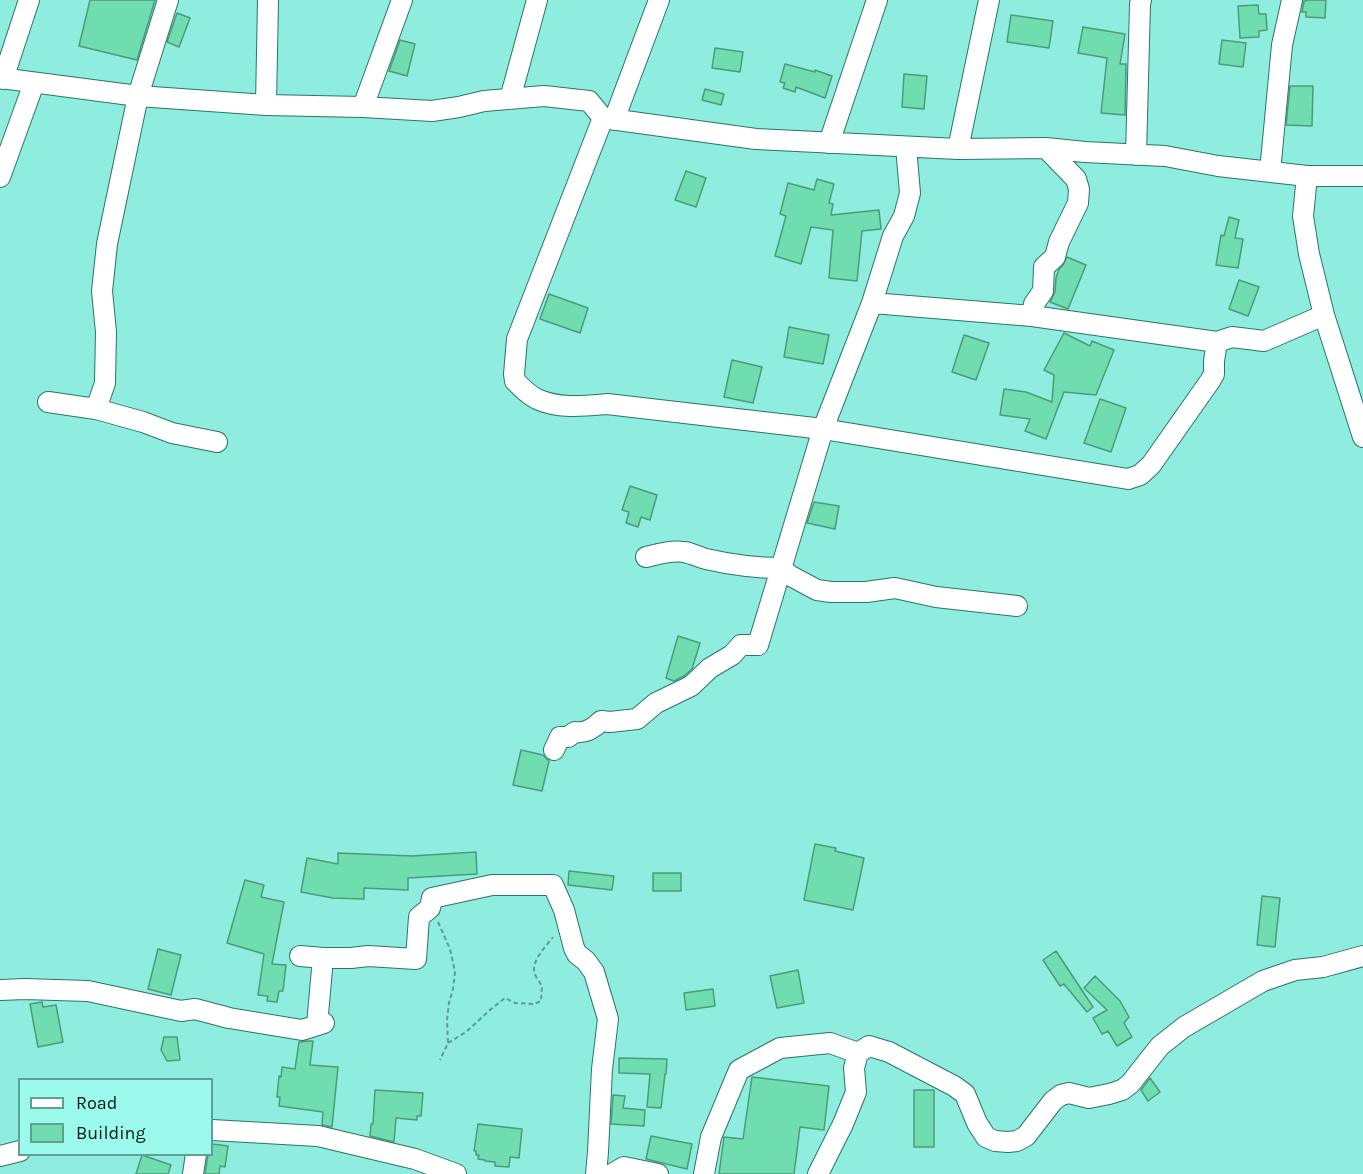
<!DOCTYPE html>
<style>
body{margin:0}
#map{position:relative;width:1363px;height:1174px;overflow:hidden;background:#8eeddf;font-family:Karla,sans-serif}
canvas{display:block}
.legend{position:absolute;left:18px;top:1078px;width:195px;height:78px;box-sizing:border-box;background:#9cfaec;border:2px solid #5e9f96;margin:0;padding:8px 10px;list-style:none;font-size:18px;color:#001714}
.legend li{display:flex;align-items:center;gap:12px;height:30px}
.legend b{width:30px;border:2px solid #5e9f96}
</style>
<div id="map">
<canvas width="1363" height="1174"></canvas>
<ul class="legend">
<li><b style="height:8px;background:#fff"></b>Road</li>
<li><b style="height:16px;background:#6fddaf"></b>Building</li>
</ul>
</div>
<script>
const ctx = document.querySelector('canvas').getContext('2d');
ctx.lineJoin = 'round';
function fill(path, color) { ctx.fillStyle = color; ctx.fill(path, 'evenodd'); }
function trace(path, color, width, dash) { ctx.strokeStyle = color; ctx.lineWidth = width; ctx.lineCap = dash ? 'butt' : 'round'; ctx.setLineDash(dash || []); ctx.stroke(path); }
const building = new Path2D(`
 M90,0H155L137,60L79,46Z
 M1306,0H1326L1325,18L1306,17V12H1302L1304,1H1306Z
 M1258,5L1259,14H1266L1267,30L1259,31V37L1240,38L1238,6Z
 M177,13L190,18L179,47L167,42Z
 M1011,15L1053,21L1049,48L1007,42Z
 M1083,27L1125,34L1120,64H1126L1125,115L1101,113L1107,58L1078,53Z
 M400,40L415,44L407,76L389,71Z
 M1222,40L1246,43L1243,67L1219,64Z
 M715,48L743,52L740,72L712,68Z
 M785,64L815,72V70L832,76L825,98L796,87L795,92L783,88L785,83L780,82Z
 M904,74L927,76L924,109L902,107Z
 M1290,86H1313L1312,126L1286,125Z
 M705,89L724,94L721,105L702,100Z
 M686,171L706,178L696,207L675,200Z
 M817,179L834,184L829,203L833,204L831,215L879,210L881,229L862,231L857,281L829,278L833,230L811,227L801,264L775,256L786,216L780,214L788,183L814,190Z
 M1229,217L1239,220L1235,238L1243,239L1238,268L1216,265L1221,235L1224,236Z
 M1067,257L1086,265L1068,309L1050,302L1055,292L1056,278L1059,269L1063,265Z
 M1239,280L1259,287L1248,316L1229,309Z
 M549,294L588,308L580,333L540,319Z
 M789,327L829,335L823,364L784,357Z
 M1064,333L1090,346L1092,341L1114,350L1096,395L1064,392L1046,439L1025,431L1030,419L1000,415L1004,389L1026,392L1052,402L1054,375L1044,370Z
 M964,335L989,343L976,380L952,372Z
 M732,360L762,367L753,403L724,397Z
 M1100,399L1126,408L1111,452L1084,443Z
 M630,486L657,495L650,520L641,517L638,527L626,523L629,512L622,510Z
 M814,502L839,506L835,529L807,523Z
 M678,636L700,643L692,669L684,676L674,681L666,678Z
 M521,750L543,755L549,761L542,791L513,785Z
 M815,844L836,848L835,851L864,858L853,910L804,900Z
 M476,852L477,874L408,878V890L364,888V899L333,898L301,892L307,858L338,864V853L412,856Z
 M569,871L614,876L612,890L568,885Z
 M653,873H681V891H653Z
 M245,880L264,885L261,897L284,902L272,964L286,965L283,991H279L277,1002L267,1001L268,996L258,995L264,954L227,943Z
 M1262,896L1280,898L1275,947L1257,945Z
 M158,949L181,955L171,995L148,989Z
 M1056,951L1093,1007L1087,1012L1064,984L1060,986L1043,960Z
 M798,970L804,1003L777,1008L770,976Z
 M1095,976L1120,1001L1129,1017L1124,1023L1132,1037L1117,1046L1108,1031L1102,1034L1093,1018L1107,1010L1084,988Z
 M713,989L715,1006L686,1010L684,993Z
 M42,1002L43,1007L56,1005L63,1042L38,1047L30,1004Z
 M164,1037H177L180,1060L167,1061L161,1050Z
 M309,1041H313L310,1065L338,1067L332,1127L322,1125L323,1112L279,1106L280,1097H277L279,1076L281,1077L282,1067L295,1069L299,1042Z
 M619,1058L667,1059L666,1074H665L661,1108L647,1107L650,1074L619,1073Z
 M752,1077L829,1086L824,1130L800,1127L794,1174H719L724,1137L743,1139Z
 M1150,1078L1160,1092L1148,1101L1141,1090Z
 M375,1090L423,1093L421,1116H417V1120L396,1118L394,1142L370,1136L371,1124H373Z
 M914,1090H934V1147H914Z
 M613,1095L625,1096L623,1108L645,1110L644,1126L611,1124Z
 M478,1124L522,1129L519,1158L510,1157L509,1167L495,1166V1162L485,1161V1160L478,1159L479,1155H476V1151H474Z
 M651,1136L692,1144L687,1169L646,1159Z
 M212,1144L228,1146L225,1167L220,1166L219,1174H205L208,1155H212Z
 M142,1155L171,1165L168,1174H136Z`);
fill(building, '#6fddaf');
trace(building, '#4d9a79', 1.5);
const minor = new Path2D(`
 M0,78L138,96L266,105L363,107L432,111L459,107L484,101L544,96L589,101L603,118L756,139L958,149L1046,148L1085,152L1165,156L1218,166L1307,176H1363
 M3,79L29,0
 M510,99L537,0
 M266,105L268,0
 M363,107L402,0
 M603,118L517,339L514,374L515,381C521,387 528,395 537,399C558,409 584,406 607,404L823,429L872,303
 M614,120L659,0
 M829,143L877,0
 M906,147L910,193L904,216L893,236L872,303L1032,316
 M1046,148L1076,179L1079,189L1078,203L1059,242L1055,257L1044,267L1043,291L1034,304L1032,316L1217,342L1232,337L1264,341L1324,315
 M958,149L989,0
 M1136,155L1140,4L1141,0
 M1270,172L1282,45L1292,0
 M1307,176L1303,216L1309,254L1324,315L1363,437
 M0,177L34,83
 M48,402L96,409L143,422L172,433L217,442
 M96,409L105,383L106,332L102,291L107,244L138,96L168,0
 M646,557C658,554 672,550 684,552C691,553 699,557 706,559C732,565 756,568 782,568L789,575L817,590L831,592H866L895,588L936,597L1017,606
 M554,750L560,737H568L575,732C586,734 594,728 601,721L610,722L637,719L656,703L691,686L710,668L732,655L741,645H758L823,429L1128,479L1140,475L1151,465L1210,381L1214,374V361L1217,342
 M300,956L323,958L317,1025
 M323,958H351L368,956L416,959L419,917L430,908L432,898L492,885H553L564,910L574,948L577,954L586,961L594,972L608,1019L602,1069L598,1152L596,1174
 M0,990L25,989L88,991L181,1011L195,1009L229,1018L302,1030L324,1023
 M212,1130L318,1136L415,1159L456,1174
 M0,1156L20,1151
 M193,1174L196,1154
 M612,1174L624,1167L658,1174
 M704,1174L711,1137L739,1070L780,1048L830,1043L858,1053
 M818,1174L843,1124L856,1092L854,1068L858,1053L869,1046L889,1052L954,1086L965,1094L977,1123L986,1137L995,1141L1008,1142L1017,1141L1026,1136L1053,1101L1061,1095L1069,1093L1089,1098L1109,1094L1122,1090L1130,1084L1160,1046L1184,1027L1263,981L1295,970L1323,967L1363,956`);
trace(minor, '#2a746b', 22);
trace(new Path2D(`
 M438,922L450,949L455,972L453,989L449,1003L447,1020L448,1043L440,1060
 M448,1043L466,1032L491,1009L505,998L515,1003L534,1004L541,1001L542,986C539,981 533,974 534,968C535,957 547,945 553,937`), '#599d93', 2, [4.5, 3]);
trace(minor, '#fff', 20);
</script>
